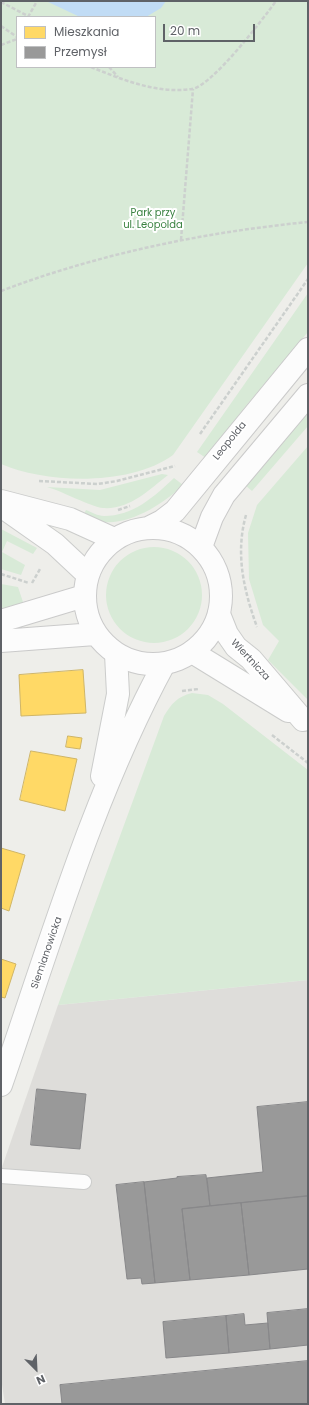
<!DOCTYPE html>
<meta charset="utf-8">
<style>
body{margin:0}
#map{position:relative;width:309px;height:1405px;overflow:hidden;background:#eeeeea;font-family:Poppins,sans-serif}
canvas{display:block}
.frame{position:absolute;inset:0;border:2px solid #5f6267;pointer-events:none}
.legend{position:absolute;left:16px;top:16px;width:140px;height:52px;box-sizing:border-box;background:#fff;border:1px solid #bfc0c2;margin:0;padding:5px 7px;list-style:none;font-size:12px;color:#5f6267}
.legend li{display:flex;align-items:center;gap:8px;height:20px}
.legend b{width:20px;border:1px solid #bfc0c2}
.north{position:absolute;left:16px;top:1349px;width:40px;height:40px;-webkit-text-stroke:3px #fff;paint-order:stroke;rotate:156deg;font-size:11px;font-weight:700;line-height:16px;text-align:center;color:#5f6267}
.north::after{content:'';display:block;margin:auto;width:14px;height:18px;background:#5f6267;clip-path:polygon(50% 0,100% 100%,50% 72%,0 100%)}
.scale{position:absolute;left:163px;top:24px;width:92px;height:18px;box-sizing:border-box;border:2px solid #5f6267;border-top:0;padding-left:5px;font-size:12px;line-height:14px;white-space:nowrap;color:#5f6267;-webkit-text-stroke:3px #fff;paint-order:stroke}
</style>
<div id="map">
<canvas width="309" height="1405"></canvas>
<div class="frame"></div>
<ul class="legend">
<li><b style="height:11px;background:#ffd966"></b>Mieszkania</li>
<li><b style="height:11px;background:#999"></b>Przemysł</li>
</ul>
<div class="north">N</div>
<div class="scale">20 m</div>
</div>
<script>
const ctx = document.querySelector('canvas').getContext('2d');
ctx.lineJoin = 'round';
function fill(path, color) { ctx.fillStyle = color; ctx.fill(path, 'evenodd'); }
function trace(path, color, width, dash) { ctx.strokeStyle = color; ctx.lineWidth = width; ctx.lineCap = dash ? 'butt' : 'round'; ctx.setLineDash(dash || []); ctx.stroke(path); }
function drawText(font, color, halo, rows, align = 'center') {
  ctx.font = font + ' Poppins,sans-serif'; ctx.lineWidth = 4; ctx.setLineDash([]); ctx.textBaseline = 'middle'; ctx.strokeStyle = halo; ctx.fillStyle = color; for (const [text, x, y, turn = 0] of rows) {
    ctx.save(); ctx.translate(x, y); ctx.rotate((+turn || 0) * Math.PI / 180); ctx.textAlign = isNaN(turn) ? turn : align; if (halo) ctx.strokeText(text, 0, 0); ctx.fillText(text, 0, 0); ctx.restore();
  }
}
fill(new Path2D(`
 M308,980V1404H5L1,1378V1170L58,1005Z`), '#deddda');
fill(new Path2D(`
 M1,1H308V263L173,455C131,486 47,484 1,464ZM17,17H155V67H17Z
 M308,293V332L245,407L206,458L197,452Z
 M308,411V426L252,491L245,485Z
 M308,446V700L268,660L279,641L263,625L249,579L248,533L257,505Z
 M162,474L168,475C149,490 129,510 103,508C91,507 62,491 47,487L100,490Z
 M174,478L183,485C164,504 126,528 98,521C93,519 88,516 84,514L86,510C91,512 98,516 104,516C133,516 154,497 174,478Z
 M1,529L37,548L33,554L7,541L2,552L25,565L21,575L1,569Z
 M106 595a48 48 0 1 1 96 0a48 48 0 1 1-96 0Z
 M1,584L18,587L25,608L1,614Z
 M192,693L208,695L223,704L308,770V980L58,1005L164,716C172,703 177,697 192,693Z`), '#d8ead7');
fill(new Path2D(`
 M46,1H166L161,8L146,17H80Z`), '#c1dcf5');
const homes = new Path2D(`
 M83,670L86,713L21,716L19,675Z
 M68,736L82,738L80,749L66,747Z
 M31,751L77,759L65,811L20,800Z
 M1,848L25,855L9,911L1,908Z
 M1,959L16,964L5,998L1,997Z`);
fill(homes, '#ffd966');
trace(homes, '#cfb566', 1);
const industry = new Path2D(`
 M37,1089L86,1094L80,1149L31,1145Z
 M308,1102V1196L210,1206L207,1178L263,1172L257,1107Z
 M206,1175L210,1206L182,1209L190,1280L155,1283L144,1182L177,1178V1177Z
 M144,1182L155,1283L142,1284L141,1278L127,1279L116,1185Z
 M308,1196V1269L249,1275L241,1203Z
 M241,1203L249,1275L190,1280L182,1209Z
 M308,1309V1345L270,1349L267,1313Z
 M244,1314L245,1325L268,1323L270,1349L229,1353L226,1316Z
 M226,1316L229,1353L166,1358L163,1322Z
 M308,1361V1404H62L60,1385Z`);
fill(industry, '#999');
trace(industry, '#88888a', 1);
const lane = new Path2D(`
 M1,1176L84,1182`);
const street = new Path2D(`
 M1,501L70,519L114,539
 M1,506L55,544L87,574
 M219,614L227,634L236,647L251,659L303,720
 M192,652L288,711
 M102,776L118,694L116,654
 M1,1085C50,944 93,795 164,664`);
const secondary = new Path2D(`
 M85 596a68 68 0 1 1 136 0a68 68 0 1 1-136 0Z
 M148,528L162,521L175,511L308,349
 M201,547L212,517L224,495L308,395
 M1,621L84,596
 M1,641L95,634`);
trace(lane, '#cbcccb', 16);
trace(street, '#cbcccb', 24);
trace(secondary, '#cacaca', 24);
trace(new Path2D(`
 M1,2L30,17
 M28,17L37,1
 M1,26L17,37
 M1,45L17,39
 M91,67C123,80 157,94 192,89C212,86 263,19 276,1
 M109,67L118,77
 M181,240L193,89
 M1,291C98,254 205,232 308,222
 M200,434L308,279
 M39,481L98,484L117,481L175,466
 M118,510L130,506
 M246,515C235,554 244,591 257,627
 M1,574L29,583
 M32,583L40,569
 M182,691L199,689
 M272,735L308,763`), '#ccd0ce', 2.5, [4, 2]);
trace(lane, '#fcfcfc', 14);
trace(street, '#fcfcfc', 22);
trace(secondary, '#fcfcfc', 22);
drawText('10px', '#3a8241', '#fff', [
 ["Park przy",153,213],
 ["ul. Leopolda",153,225]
]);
drawText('10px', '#5f6267', '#fff', [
 ["Leopolda",230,441,-51],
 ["Wiertnicza",250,660,47],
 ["Siemianowicka",47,953,-71]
]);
</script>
